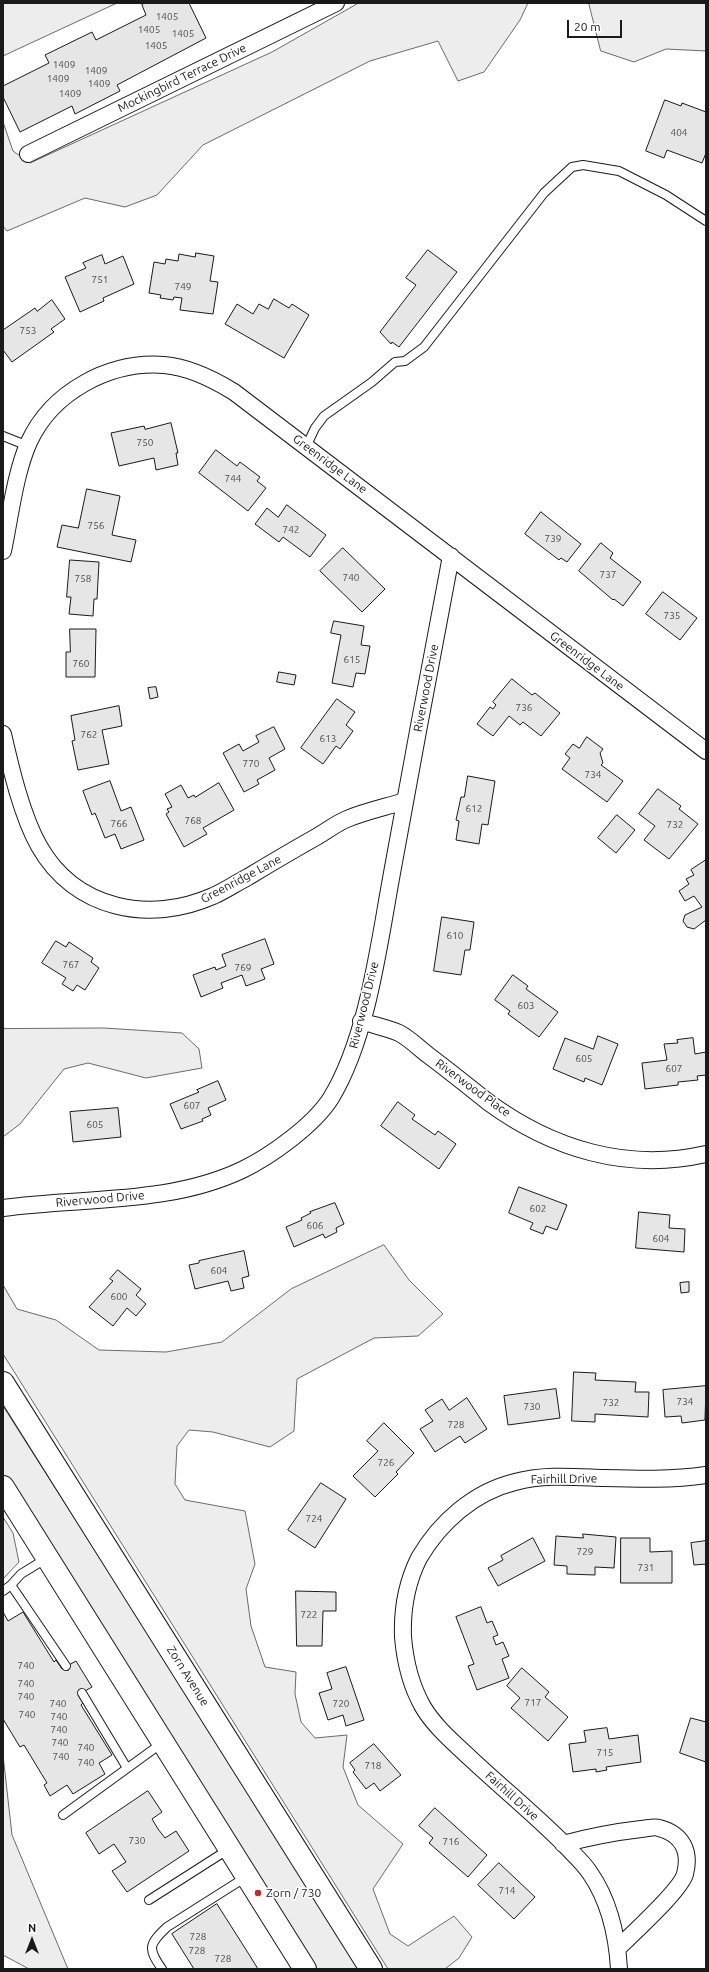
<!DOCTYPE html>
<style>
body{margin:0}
#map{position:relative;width:709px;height:1972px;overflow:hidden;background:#fff;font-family:Ubuntu,sans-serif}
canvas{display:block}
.frame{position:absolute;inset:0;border:4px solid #1a1a1a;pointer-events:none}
.north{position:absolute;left:12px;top:1920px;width:40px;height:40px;-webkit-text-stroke:3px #fff;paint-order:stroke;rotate:0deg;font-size:11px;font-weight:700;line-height:16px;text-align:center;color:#1a1a1a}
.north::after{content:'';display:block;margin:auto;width:14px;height:18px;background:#1a1a1a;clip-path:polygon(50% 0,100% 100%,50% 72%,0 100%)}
.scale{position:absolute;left:567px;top:20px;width:55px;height:18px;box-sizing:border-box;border:2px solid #1a1a1a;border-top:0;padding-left:5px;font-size:12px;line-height:14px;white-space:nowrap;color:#1a1a1a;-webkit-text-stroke:3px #fff;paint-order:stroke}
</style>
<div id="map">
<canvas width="709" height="1972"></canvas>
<div class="frame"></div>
<div class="north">N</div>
<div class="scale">20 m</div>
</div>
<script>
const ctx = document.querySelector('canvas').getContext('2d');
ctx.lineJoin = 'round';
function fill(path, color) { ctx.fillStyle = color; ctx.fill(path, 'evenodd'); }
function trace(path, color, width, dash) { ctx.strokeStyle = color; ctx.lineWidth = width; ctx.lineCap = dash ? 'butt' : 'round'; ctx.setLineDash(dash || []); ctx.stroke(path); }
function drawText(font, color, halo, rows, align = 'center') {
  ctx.font = font + ' Ubuntu,sans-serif'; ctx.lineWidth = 3; ctx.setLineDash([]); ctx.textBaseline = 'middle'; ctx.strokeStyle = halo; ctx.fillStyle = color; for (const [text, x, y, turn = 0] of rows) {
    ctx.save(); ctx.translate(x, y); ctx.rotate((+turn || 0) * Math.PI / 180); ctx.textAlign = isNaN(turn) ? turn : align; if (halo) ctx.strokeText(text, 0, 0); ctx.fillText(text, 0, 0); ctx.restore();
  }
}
const built = new Path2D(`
 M3,3H117L3,56Z
 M359,3H528L520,20L484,72L458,81L438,41L370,61L203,145L157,195L125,207L85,198L7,231L3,226V122L13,151L30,163L272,52Z
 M589,3H706V51L666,49L634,62L601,51Z
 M104,1028L182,1033L199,1049L202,1068L146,1078L88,1063L64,1069L20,1124L3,1137V1029Z
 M384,1245L409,1280L443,1314L418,1336L374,1338L297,1379L294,1431L270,1447L213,1432L189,1430L177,1446L175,1484L185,1500L245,1511L255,1564L246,1589L251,1626L265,1667L296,1672L295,1694L301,1722L315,1738L347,1735L343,1767L358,1805L403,1844L373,1889L390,1934L408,1946L454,1916L472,1937L459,1958L445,1969H388L3,1354V1285L17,1309L56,1320L99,1350L166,1352L222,1342L291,1289Z
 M3,1406L254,1801L360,1969H315L3,1475Z
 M3,1517L13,1533L19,1562L3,1579Z
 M3,1755L12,1835L68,1969H29L3,1955Z`);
fill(built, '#ededed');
trace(built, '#6a6a6a', 1);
const building = new Path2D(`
 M145,3H189L206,38L117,85L120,91L75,114L72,106L20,132L3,97V86L49,63L45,55L92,32L96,40L146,15L142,5Z
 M665,100L681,106L682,103L706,112V153L702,163L667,150L664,158L646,151Z
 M428,250L457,272L399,347L392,342L391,344L380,332L416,285L406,278Z
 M196,253L214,256L210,281L218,282L213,314L180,310L182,298L174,297L173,300L160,298L161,295L149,293L154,262L165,264L166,259L178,261L179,254L195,257Z
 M102,255L105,264L123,256L134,284L103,298L104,301L80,312L65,277L86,268L83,263Z
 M274,299L289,308L292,304L309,315L284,358L225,324L237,304L253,314L259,304L268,309Z
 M52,300L65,319L51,329L54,332L12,362L3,350V330L35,308L37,311Z
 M171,423L178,453H176L178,465L156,470L154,458L119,466L111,433L144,426L145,429Z
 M216,450L237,466L240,462L260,477L257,481L266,488L248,511L199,473Z
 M87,489L120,496L112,535L136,540L131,562L57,547L62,525L78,528Z
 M287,505L326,535L310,557L283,537L279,542L255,524L267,508L278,517Z
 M541,512L581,544L567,562L561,558L559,560L525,534Z
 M601,543L613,553L610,558L641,582L623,606L614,599L613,600L579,571Z
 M343,548L385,589L362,612L320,571Z
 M70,560L99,562L97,599H94L93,616L69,614L71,597H67Z
 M663,592L697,618L680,640L646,614Z
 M334,621L364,626L361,645L370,646L365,674L356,673L353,687L332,683L341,635L331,633Z
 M70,629H96L95,677H66V652H70Z
 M279,672L296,675L294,685L277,682Z
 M512,679L532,695L535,693L560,713L541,736L523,722L520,725L509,716L493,736L477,724L490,707L493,709L496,705L493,702Z
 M156,687L158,697L150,699L148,688Z
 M337,699L355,712L346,725L353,731L340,749L336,746L323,764L301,748Z
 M119,706L122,726L102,730L109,764L78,770L72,741L75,740L71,716Z
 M274,727L285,749L269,758L275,770L257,780L259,784L244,792L223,753L239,744L243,751L259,742L256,736Z
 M587,737L603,749L600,753L603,763L601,765L623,781L607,802L562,769L570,758L565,754L573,744L579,748Z
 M468,776L495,781L488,825L482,824L479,844L456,840L459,821L456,820L461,797H464Z
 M110,781L121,811L131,807L144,840L121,849L115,834L105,838L95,813L92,815L83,791Z
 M219,783L234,810L203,828L207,834L184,847L166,814L169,812L167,809L172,807L165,794L181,785L188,798L194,795L195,797Z
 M658,789L681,806L679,809L698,824L669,859L644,840L655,826L639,814Z
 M617,815L635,830L616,853L598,838Z
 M706,860V920L694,929L687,927L683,921L685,915L702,907L694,896L685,901L679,891L689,884L686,879L694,875L691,870Z
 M442,917L474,922L470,950H465L461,975L434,971Z
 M265,939L274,964L261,969L265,979L246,986L242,975L221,983L223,988L201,997L193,975L215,967L216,970L226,966L222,955Z
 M56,941L66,947L69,942L93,958L91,962L99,968L85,990L77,985L73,991L62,984L66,978L42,963Z
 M513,975L528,986L526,989L558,1012L539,1037L508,1014L510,1011L495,1000Z
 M598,1036L618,1044L602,1085L585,1078L584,1082L553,1069L565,1038L593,1049Z
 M693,1038L695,1054L706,1052V1075L697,1076L698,1080L678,1082V1085L645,1089L642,1063L667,1060L664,1044L678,1043L677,1040Z
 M218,1081L226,1100L208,1108L211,1115L202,1119L203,1121L181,1129L170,1104L199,1092L197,1090Z
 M398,1102L415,1115L412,1119L435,1135L438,1131L456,1144L439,1169L381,1126Z
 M118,1108L121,1137L73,1142L70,1112Z
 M519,1187L567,1205L557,1230L546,1226L543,1234L530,1229L533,1223L509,1213Z
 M335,1203L344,1224L336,1228L337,1232L325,1238L323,1234L294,1247L286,1227L302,1220L301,1218L311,1213L310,1212Z
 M639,1212L670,1215L669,1228L685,1229L684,1252L636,1248Z
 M244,1251L249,1276L242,1278L244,1288L231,1291L228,1281L195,1289L189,1265L199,1263V1261Z
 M118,1270L141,1289L136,1295L146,1304L136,1316L127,1308L113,1326L89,1307L113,1281L110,1279Z
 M689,1282V1292L681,1293L680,1283Z
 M574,1372L596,1373L595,1380L636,1382L635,1392H649L648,1417L595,1414V1422L572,1421Z
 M706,1386L705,1420L682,1423L681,1416L665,1417L663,1390Z
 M556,1389L560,1418L508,1425L504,1396Z
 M467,1398L487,1429L465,1443L460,1436L435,1452L420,1429L433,1421L425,1410L442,1399L449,1410Z
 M384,1423L414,1453L396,1472L398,1474L375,1497L353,1476L378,1451L367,1441Z
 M321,1483L346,1499L315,1548L288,1530Z
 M583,1534L616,1537L614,1568L595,1567V1575L567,1574V1566L554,1565L556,1536L583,1538Z
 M533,1538L545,1561L498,1586L488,1568L503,1560L501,1556Z
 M621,1538H650V1552L672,1551V1583H621Z
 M706,1541V1564L694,1565L691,1543Z
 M296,1591L336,1592V1611H323L322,1646H297Z
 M481,1607L487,1623L492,1621L498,1635L493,1637L496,1645L503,1642L509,1656L502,1659L509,1678L477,1690L468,1666L474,1664L456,1617Z
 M3,1612L8,1621L23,1612L54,1662L56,1660L62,1669L76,1661L92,1687L78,1695L83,1703L81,1705L112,1755L99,1763L105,1774L73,1794L67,1785L50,1796L44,1785L47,1783L24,1745L20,1747L3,1719Z
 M346,1667L364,1720L346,1726L343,1715L328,1720L319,1693L332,1689L327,1673Z
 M522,1668L549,1692L545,1697L568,1717L548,1741L511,1708L520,1698L507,1686Z
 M691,1718L706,1722V1762L680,1753Z
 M607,1728L609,1739L638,1735L641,1762L606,1767L607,1770L596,1772V1769L573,1772L569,1744L586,1742L584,1731Z
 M374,1744L401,1775L380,1791L374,1783L366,1789L353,1772L355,1770L350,1763Z
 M148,1791L162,1812L152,1819L158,1829L165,1838L176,1831L189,1851L127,1892L112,1871L126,1862L114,1844L99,1854L86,1833Z
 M435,1808L487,1855L468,1877L429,1843L433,1838L419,1826Z
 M499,1863L535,1897L514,1919L478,1885Z
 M217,1904L250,1956L258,1969H194L172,1934Z`);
fill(building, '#e6e6e6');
trace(building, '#1a1a1a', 1);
const lane = new Path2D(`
 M3,436L28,446
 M306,447L315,428L324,416L372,382L395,362L405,361L424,347L544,193L572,167L583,165L619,171L666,195L706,221
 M11,1585L21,1574L47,1558
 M3,1591L11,1585L66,1666
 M82,1693L127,1768
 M63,1815L162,1743
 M149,1900L229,1849
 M162,1969C147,1948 149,1944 167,1927L246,1877`);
const street = new Path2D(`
 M28,154L336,3
 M3,551C10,518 15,473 29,442C52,392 109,361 164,365C189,367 213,379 234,392L706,751
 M3,734C11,769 22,816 39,846C75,910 150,924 213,896C225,891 236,883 248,877C271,863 295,849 318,836C328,830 337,823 347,819C366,811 386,807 405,801
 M361,1021C373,1025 387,1028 399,1033C409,1038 419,1048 428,1055C448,1070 468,1086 488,1102C552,1149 627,1172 706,1154
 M3,1208C82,1197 168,1205 242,1170C271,1156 314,1125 331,1098C368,1037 379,943 392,873C411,767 431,662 451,556
 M563,1844C589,1837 615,1832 641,1829C646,1829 654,1826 659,1828C682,1834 691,1851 685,1874C681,1890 631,1935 618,1948
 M619,1969C617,1935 610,1902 590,1873C583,1862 572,1853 563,1843C533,1813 501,1787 470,1758C453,1742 435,1727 423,1707C411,1686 405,1661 403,1637C402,1611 407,1582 419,1558C440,1522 474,1492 515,1482C544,1474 575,1477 604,1478C638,1479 672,1480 706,1475`);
const secondary = new Path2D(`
 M3,1383L371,1969
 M3,1487L305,1969`);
trace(lane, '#1a1a1a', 10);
trace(street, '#1a1a1a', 18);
trace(secondary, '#1a1a1a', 24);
trace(lane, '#fff', 8);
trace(street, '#fff', 16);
trace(secondary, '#fff', 22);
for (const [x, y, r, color] of [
 [258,1893,4,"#c62828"]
]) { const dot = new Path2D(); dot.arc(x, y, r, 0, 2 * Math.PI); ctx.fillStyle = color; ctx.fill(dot); trace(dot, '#fff', 1.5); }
drawText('10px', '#4d4d4d', null, [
 ["1405",167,17],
 ["1405",149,30],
 ["1405",183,34],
 ["1405",156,46],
 ["1409",64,65],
 ["1409",96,71],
 ["1409",58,79],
 ["1409",99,84],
 ["1409",70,94],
 ["404",679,133],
 ["751",100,280],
 ["749",183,287],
 ["753",28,331],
 ["750",145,443],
 ["744",233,479],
 ["756",96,526],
 ["742",291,530],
 ["739",553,539],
 ["737",608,575],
 ["740",351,578],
 ["758",83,579],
 ["735",672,616],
 ["615",352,660],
 ["760",81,664],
 ["736",524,708],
 ["762",89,735],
 ["613",328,739],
 ["770",251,764],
 ["734",593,775],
 ["612",474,809],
 ["768",193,821],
 ["766",119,824],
 ["732",675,825],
 ["610",455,936],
 ["767",71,965],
 ["769",243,968],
 ["603",526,1006],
 ["605",584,1059],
 ["607",674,1069],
 ["607",192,1106],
 ["605",95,1125],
 ["602",538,1209],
 ["606",315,1226],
 ["604",661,1239],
 ["604",219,1271],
 ["600",119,1297],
 ["734",685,1402],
 ["732",611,1403],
 ["730",532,1407],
 ["728",456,1425],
 ["726",386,1463],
 ["724",314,1519],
 ["729",585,1552],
 ["731",646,1568],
 ["722",309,1615],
 ["740",26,1666],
 ["740",26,1684],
 ["740",26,1697],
 ["717",533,1703],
 ["740",58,1704],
 ["720",341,1704],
 ["740",27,1715],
 ["740",59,1717],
 ["740",59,1730],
 ["740",60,1743],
 ["740",86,1748],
 ["715",605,1753],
 ["740",61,1757],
 ["740",86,1763],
 ["718",373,1766],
 ["730",137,1841],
 ["716",451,1842],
 ["714",507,1891],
 ["728",198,1937],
 ["728",197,1951],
 ["728",223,1959]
]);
drawText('12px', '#1a1a1a', '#fff', [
 ["Mockingbird Terrace Drive",182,78,-26],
 ["Greenridge Lane",330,464,37],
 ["Greenridge Lane",587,661,37],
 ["Riverwood Drive",426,688,-79],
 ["Greenridge Lane",241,879,-28],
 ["Riverwood Drive",364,1005,-76],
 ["Riverwood Place",473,1088,36],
 ["Riverwood Drive",100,1199,-5],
 ["Fairhill Drive",564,1479,-1],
 ["Zorn Avenue",188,1676,58],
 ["Fairhill Drive",512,1796,42]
]);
drawText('12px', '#1a1a1a', '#fff', [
 ["Zorn / 730",266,1893]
], 'left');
</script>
